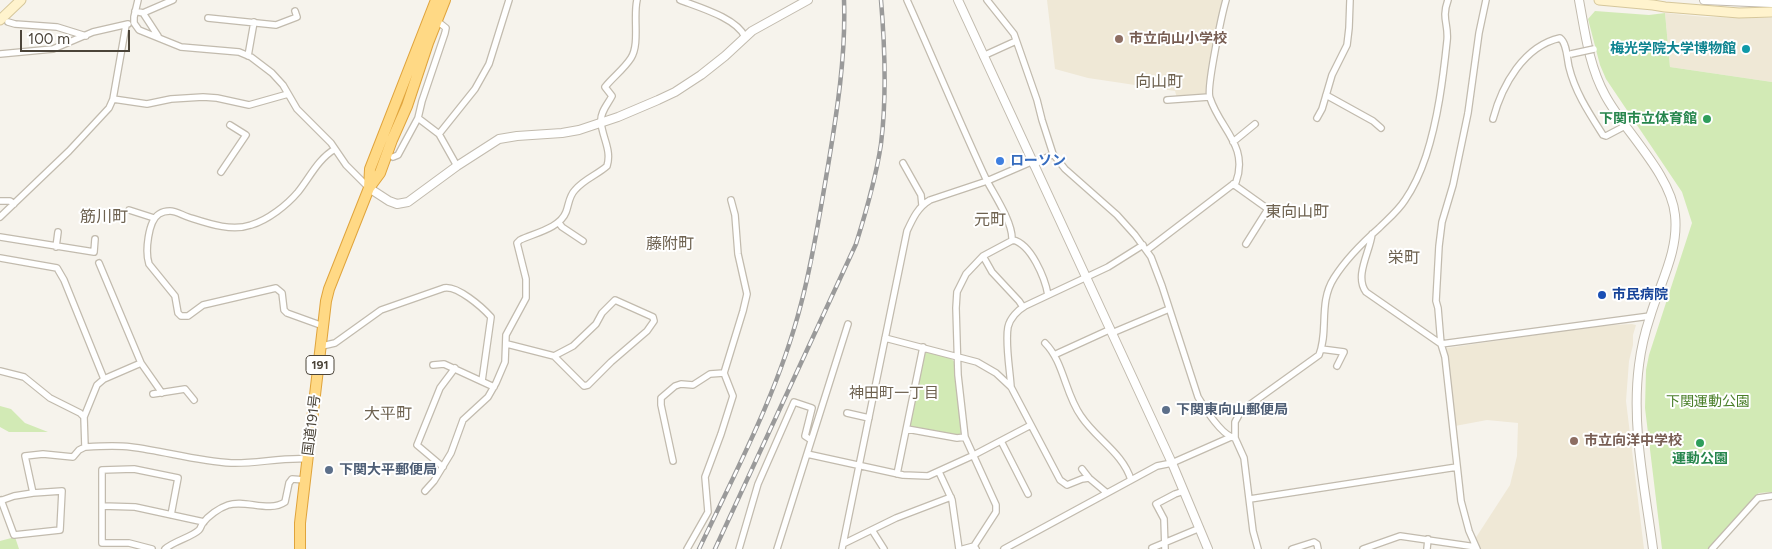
<!DOCTYPE html>
<meta charset="utf-8">
<style>
body{margin:0}
#map{position:relative;width:1772px;height:549px;overflow:hidden;background:#f6f3ec;font-family:Figtree,sans-serif}
canvas{display:block}
.scale{position:absolute;left:20px;top:30px;width:110px;height:22px;box-sizing:border-box;border:2px solid #4b4439;border-top:0;padding-left:6px;font-size:15px;line-height:18px;white-space:nowrap;color:#4b4439;-webkit-text-stroke:4px #fff;paint-order:stroke}
</style>
<div id="map">
<canvas width="1772" height="549"></canvas>
<div class="scale">100 m</div>
</div>
<script>
const ctx = document.querySelector('canvas').getContext('2d');
ctx.lineJoin = 'round';
function fill(path, color) { ctx.fillStyle = color; ctx.fill(path, 'evenodd'); }
function trace(path, color, width, dash) { ctx.strokeStyle = color; ctx.lineWidth = width; ctx.lineCap = dash ? 'butt' : 'round'; ctx.setLineDash(dash || []); ctx.stroke(path); }
function drawText(font, color, halo, rows, align = 'center') {
  ctx.font = font + ' Figtree,"Noto Sans JP",sans-serif'; ctx.lineWidth = 4; ctx.setLineDash([]); ctx.textBaseline = 'middle'; ctx.strokeStyle = halo; ctx.fillStyle = color; for (const [text, x, y, turn = 0] of rows) {
    ctx.save(); ctx.translate(x, y); ctx.rotate((+turn || 0) * Math.PI / 180); ctx.textAlign = isNaN(turn) ? turn : align; if (halo) ctx.strokeText(text, 0, 0); ctx.fillText(text, 0, 0); ctx.restore();
  }
}
fill(new Path2D(`
 M1047,0H1223L1209,69L1206,97L1177,98L1175,91L1088,78L1055,69Z
 M1665,13L1705,17L1772,18V82L1670,67Z
 M1632,324L1636,325L1633,335V345L1629,361L1626,401L1644,549H1479L1475,539L1510,485L1517,456L1518,423L1487,420L1455,426L1447,348L1597,326Z`), '#efe8d6');
fill(new Path2D(`
 M1595,11L1649,15L1665,13L1670,67L1772,82V492L1759,493L1755,496L1709,549H1662L1645,408L1646,370L1649,355L1692,223L1682,192L1606,79L1600,65L1588,19Z
 M924,352H928L950,358L955,362L961,433L958,435L912,428L910,424Z
 M0,406L11,409L25,423L48,432H9L0,427Z
 M15,537L19,549H0V541Z`), '#d2eab5');
const minor = new Path2D(`
 M138,0L134,17V23L139,30L181,47L239,52L251,57L272,73L283,85L297,109L331,143L346,165L369,188
 M680,0C698,7 737,18 745,37
 M907,0C934,60 959,121 987,181C995,196 1013,223 1012,240
 M987,0L1014,34L1037,100L1042,120L1053,154L1065,169L1117,215L1135,235L1151,257L1162,286L1198,397C1204,407 1222,436 1235,438L1244,458L1253,531L1258,549
 M135,11L143,13L173,0
 M143,13L158,36
 M208,18L276,25L297,17L295,11
 M8,22L15,24L57,27L86,36
 M0,54L53,49L93,32L128,24
 M248,56L254,22
 M983,56L1016,41
 M1326,95L1373,121L1381,128
 M113,99L147,104L171,99L203,97L217,98L249,105L288,94
 M1167,100L1209,97
 M418,118L439,134L457,166
 M1317,118L1322,109L1332,75L1347,45L1349,28L1350,0
 M1493,119C1502,85 1524,46 1560,38C1567,43 1567,59 1569,67C1575,92 1589,113 1603,135L1606,136L1625,126
 M439,134L475,89L489,64L509,0
 M1233,142L1255,124
 M393,157L398,155L418,118L422,101L445,33L446,28L436,20
 M903,163L921,195L922,205
 M1033,165L1053,154
 M221,172L246,135L230,125
 M1233,184L1268,209L1246,244
 M0,201H10L14,204
 M129,210L154,218
 M0,217L69,151L109,108L113,99L126,25
 M559,223L562,227L583,241
 M1372,234C1370,252 1354,276 1366,292L1441,344L1650,316
 M0,237L94,252L95,239
 M56,247L58,232
 M1147,250L1236,182C1249,146 1220,129 1210,98C1206,89 1222,14 1226,0
 M983,256L992,272L1019,301L1023,307
 M0,258L57,268L64,280L104,379L141,363L99,263
 M323,326L287,313L284,310L282,293L276,288L203,305L188,316H181L178,313L175,296L149,264C145,252 148,221 159,214C162,212 166,211 170,211C176,211 182,215 188,217C207,223 231,232 251,225C268,220 287,205 298,192C310,177 318,159 335,149
 M1112,333L1169,309
 M885,338L977,362L996,373L1011,387L1060,480L1067,485L1082,479L1089,478
 M1045,343C1064,362 1065,394 1081,416C1096,439 1123,453 1131,480
 M507,344L554,356L584,386L588,385L611,362L647,331L654,321L653,317L615,300L602,313L596,324L573,346L554,356
 M322,346L335,343L381,310L444,288C457,285 482,307 491,317L482,381
 M1321,349L1344,352L1337,366
 M1054,355L1111,329
 M141,363L162,393
 M433,365L444,364L494,387
 M0,371L24,377L50,398L80,413L84,417
 M104,379L97,385L84,417L85,447C101,446 116,445 131,447C164,451 197,461 231,463C256,464 282,457 308,459
 M1011,387C1010,370 1005,343 1008,327C1010,318 1018,310 1025,306L1108,267L1143,245
 M153,394L185,389L194,400
 M847,413L869,418
 M907,429L957,438L965,437
 M1235,438V422L1241,411L1319,355C1329,331 1318,303 1334,278C1346,259 1362,243 1379,228C1388,219 1398,211 1405,200C1414,187 1421,171 1426,156C1438,119 1443,79 1447,41C1449,24 1441,19 1448,0
 M1001,441L1028,494
 M807,454L903,475L928,476L972,456L1031,425
 M673,461L661,405V398L675,386L681,384L693,385L710,374L724,373
 M443,467L417,445L440,388L455,368
 M1082,469L1089,478L1107,493
 M939,472L952,500L959,549
 M897,474L923,347
 M425,491L434,481L451,453L463,420L488,397L496,383L505,362L506,335L526,298V279L517,243L520,240C535,233 560,228 566,212C569,204 569,196 575,190C584,179 597,175 607,166C612,150 602,137 601,122C600,112 608,104 612,96L605,87C613,77 624,69 631,58C640,44 633,17 637,0
 M1250,499L1457,467
 M1,500L14,535L60,530L62,491L33,493L25,456L43,454L73,457L79,450L85,447
 M0,501L14,496L33,493
 M102,506L135,507L204,522
 M872,530L884,549
 M843,544L896,518L951,497
 M1152,548L1200,528
 M152,549L129,543H102V470L134,469L178,478L171,515
 M165,549C174,541 192,537 199,530C201,528 201,525 203,523C208,516 219,508 228,505C245,499 269,513 285,502L289,483L292,479L305,480
 M687,549L708,512L705,477L721,434L733,396L724,373L743,311L747,294L738,254L735,215L731,200
 M739,549L758,484L794,402L812,408L805,436L811,440
 M777,549L848,324
 M842,549L907,231C913,218 918,207 930,200L987,181L1031,162
 M963,549L974,546
 M976,549L974,546L996,512V505L965,437L958,375L956,308L957,292L966,274L983,256L1013,240C1031,244 1045,278 1048,295
 M1004,549L1157,466L1172,463L1231,437
 M1165,549L1164,519L1156,504L1175,494L1184,491
 M1292,549L1314,542L1317,544L1318,549
 M1363,549L1400,536L1476,547
 M1427,549L1428,539
 M1477,549L1469,531L1461,501L1445,357L1441,344L1438,308L1436,301L1439,246L1442,222L1453,185L1468,113L1479,33L1486,0
 M1712,549L1758,498L1772,496`);
const tertiary = new Path2D(`
 M958,0L1172,463L1208,549
 M1579,0C1585,32 1589,66 1605,95C1624,131 1671,174 1675,215C1679,251 1660,283 1650,317C1645,332 1641,349 1639,365C1631,426 1645,488 1653,549
 M1704,0L1772,3
 M369,188L389,201L397,204L408,202L457,166L499,139L517,136L562,133L579,130L618,117L658,100L675,92L701,75L725,56L752,31L808,0`);
const secondary = new Path2D(`
 M1599,0L1653,5L1665,7L1739,13L1772,12
 M0,20L21,0`);
const trunk = new Path2D(`
 M369,188L370,169L436,0
 M300,549V523L326,301L329,289L369,188L380,173L392,140L407,106L428,43L445,0`);
trace(minor, '#c2bbae', 8);
trace(tertiary, '#c2bbae', 10);
trace(secondary, '#d6c79b', 11);
trace(trunk, '#e0a43c', 12);
trace(minor, '#fff', 5.5);
trace(tertiary, '#fff', 8);
trace(secondary, '#fff3cd', 9);
trace(trunk, '#ffd985', 10);
const rail = new Path2D(`
 M699,549C737,469 779,390 801,304C813,259 820,212 828,166C837,112 846,55 844,0
 M715,549L856,244C866,212 876,178 881,144C887,96 885,48 881,0`);
trace(rail, '#9a9a9a', 4.5);
trace(rail, '#fff', 2.5, [8]);
const minorBridge = new Path2D(`
 M1571,54L1594,49`);
trace(minorBridge, '#c2bbae', 8, []);
trace(minorBridge, '#fff', 5.5);
for (const [x, y, r, color] of [
 [1119,39,5,"#8d6e63"],
 [1746,49,5,"#0f9aa8"],
 [1707,119,5,"#2e9e5b"],
 [1000,161,5,"#3f7fe0"],
 [1602,295,5,"#1a4fb4"],
 [1166,410,5,"#5c6f8a"],
 [1574,441,5,"#8d6e63"],
 [1700,443,5,"#2e9e5b"],
 [329,470,5,"#5c6f8a"]
]) { const dot = new Path2D(); dot.arc(x, y, r, 0, 2 * Math.PI); ctx.fillStyle = color; ctx.fill(dot); trace(dot, '#fff', 2); }
for (const [x, y, w] of [
 [320,365,28]
]) { const box = new Path2D(); box.roundRect(x - w / 2, y - 9.5, w, 19, 4); ctx.fillStyle = '#fff'; ctx.fill(box); trace(box, '#4b4439', 1); }
drawText('bold 12px', '#4b4439', null, [
 ["191",320,365]
]);
drawText('bold 14px', '#785e54', '#fff', [
 ["市立向山小学校",1129,39],
 ["市立向洋中学校",1584,441]
], 'left');
drawText('bold 14px', '#0d838f', '#fff', [
 ["梅光学院大学博物館",1736,49]
], 'right');
drawText('bold 14px', '#27864d', '#fff', [
 ["下関市立体育館",1697,119],
 ["運動公園",1700,459,"center"]
], 'right');
drawText('bold 14px', '#366cbe', '#fff', [
 ["ローソン",1010,161]
], 'left');
drawText('bold 14px', '#164399', '#fff', [
 ["市民病院",1612,295]
], 'left');
drawText('14px', '#4a7f2a', '#fff', [
 ["下関運動公園",1708,402]
]);
drawText('bold 14px', '#4e5e75', '#fff', [
 ["下関東向山郵便局",1176,410],
 ["下関大平郵便局",339,470]
], 'left');
drawText('14px', '#4b4439', '#fff', [
 ["国道191号",312,425,-83]
]);
drawText('15px', '#6e6250', '#fff', [
 ["神田町一丁目",894,394]
]);
drawText('16px', '#6e6250', '#fff', [
 ["向山町",1159,82],
 ["東向山町",1297,212],
 ["筋川町",104,217],
 ["元町",990,220],
 ["藤附町",670,244],
 ["栄町",1404,258],
 ["大平町",388,414]
]);
</script>
